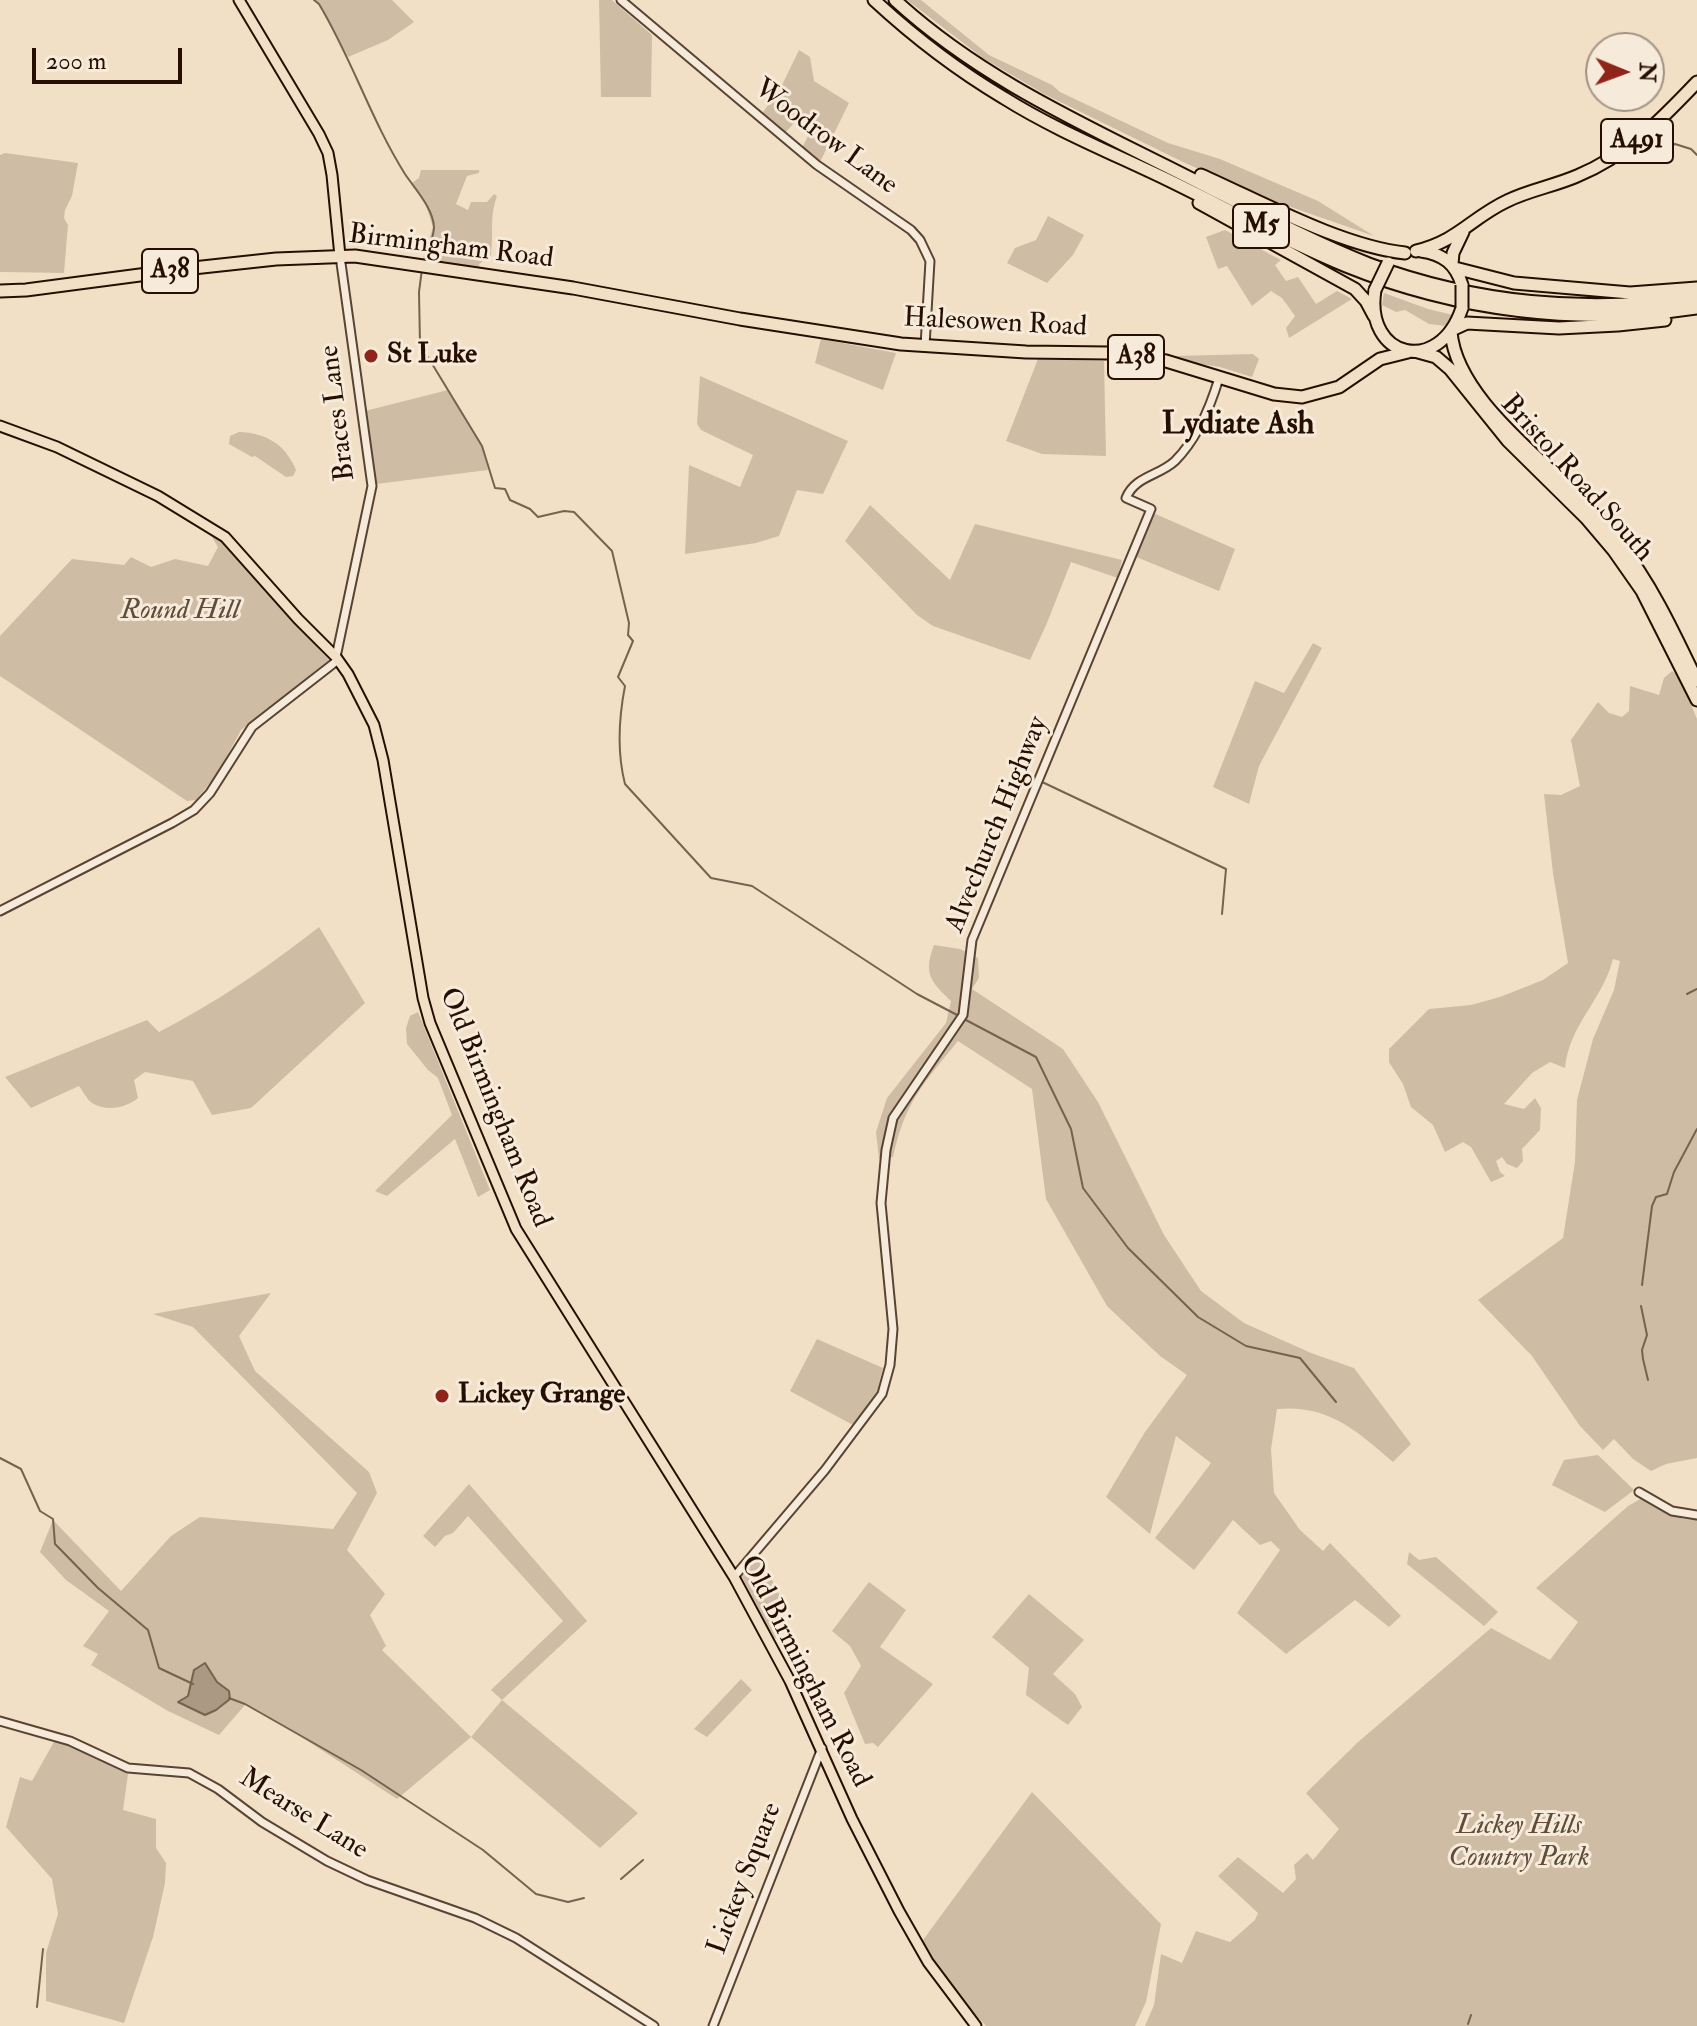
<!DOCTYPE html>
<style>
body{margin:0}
#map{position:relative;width:1697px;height:2026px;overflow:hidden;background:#f1e0c6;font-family:"IM FELL Double Pica",serif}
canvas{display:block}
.north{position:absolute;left:1585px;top:32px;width:80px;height:80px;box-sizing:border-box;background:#f6ebda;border:2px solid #a39383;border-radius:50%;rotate:91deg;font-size:22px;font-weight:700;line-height:32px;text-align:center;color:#260f00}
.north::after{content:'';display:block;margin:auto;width:28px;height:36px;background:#8f2418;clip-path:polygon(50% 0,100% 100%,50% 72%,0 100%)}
.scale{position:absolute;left:32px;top:48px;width:150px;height:36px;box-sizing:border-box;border:4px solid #260f00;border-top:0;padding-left:10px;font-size:24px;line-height:28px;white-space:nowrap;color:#260f00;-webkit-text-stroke:6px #f6ebda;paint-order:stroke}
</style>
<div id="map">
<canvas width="1697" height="2026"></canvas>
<div class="north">N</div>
<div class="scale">200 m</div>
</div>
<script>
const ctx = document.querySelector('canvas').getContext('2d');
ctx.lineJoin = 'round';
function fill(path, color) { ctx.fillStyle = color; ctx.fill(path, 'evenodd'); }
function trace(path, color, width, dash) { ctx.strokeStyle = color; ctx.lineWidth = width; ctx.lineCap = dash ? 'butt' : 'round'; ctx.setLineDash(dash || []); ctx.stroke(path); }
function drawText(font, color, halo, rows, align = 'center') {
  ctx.font = font + ' "IM FELL Double Pica",serif'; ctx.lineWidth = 6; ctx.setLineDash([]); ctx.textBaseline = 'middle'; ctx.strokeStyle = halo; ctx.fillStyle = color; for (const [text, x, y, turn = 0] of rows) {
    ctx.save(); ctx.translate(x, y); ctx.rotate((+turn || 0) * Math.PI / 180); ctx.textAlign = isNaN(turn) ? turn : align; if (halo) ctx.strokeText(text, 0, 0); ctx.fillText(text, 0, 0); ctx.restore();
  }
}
fill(new Path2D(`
 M314,0H392L414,22L388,40L348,57L319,4Z
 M599,0H612L652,35L651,97H601Z
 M907,0H921L989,55L1052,85L1060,92L1168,143L1220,159L1318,201L1374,236L1265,198L1185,163L1044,94L983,58Z
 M799,50L810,57L814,81L849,103L819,164L802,148L809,134L794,123L784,134L761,115L782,85Z
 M5,153L78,163L72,196L65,210L64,218L68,225L64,273L0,272V155Z
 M421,170H479V173L467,176L456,204L468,210L471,202H487L494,194L497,196C489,218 494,232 491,255L479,264L480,268L423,259L433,227L424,200L412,183L419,178Z
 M1048,216L1084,235L1073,255L1047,283L1007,263L1015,248L1036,240Z
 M1225,230L1281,260L1275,265L1286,281L1298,277L1316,304L1337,291L1352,299L1289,338L1286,328L1295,316L1282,298L1271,291L1252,306L1227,266L1218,269L1206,237Z
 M1384,293L1428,309L1453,315L1446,326L1429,324L1405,310L1396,312L1382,305Z
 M821,339L896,353L883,390L815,363Z
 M1253,354L1259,359L1252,377L1220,367L1175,360L1176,356Z
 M1038,359L1104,361L1106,456L1042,454L1006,441Z
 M700,376L848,441L823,494L797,490L779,536L756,543L685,554L689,465L740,487L753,455L701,430L697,424Z
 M448,390L482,446L488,470L376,484L365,411Z
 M239,432C266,433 285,444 296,470L293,476L286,477L255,456L252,457L229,444L230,436Z
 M870,505L950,580L975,524L1122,560L1118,578L1071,562L1047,623L1030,660L933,626L917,615L845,541Z
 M1151,512L1235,549L1219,591L1134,556Z
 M209,532C236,549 250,572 270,595C289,617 309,638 329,660L241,730L218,773L196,800L187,801L0,676V636L72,559L124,565L131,557L151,567L175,559L208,566L218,547Z
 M1313,643L1322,648L1259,766L1249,804L1213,787L1255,681L1284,693Z
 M1672,671L1679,676L1697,719V1458L1666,1464L1651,1471L1633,1459L1614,1439L1603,1450L1580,1426L1532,1356L1478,1300L1563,1238L1575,1162L1577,1100L1593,1039L1614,990L1620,961L1613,959C1602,1001 1569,1025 1565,1068L1550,1062L1532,1073L1504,1104L1524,1109L1535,1098L1541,1108L1540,1130L1522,1149L1523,1161L1517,1168L1507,1164L1502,1157L1496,1161L1500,1172L1505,1176L1491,1182L1471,1147L1463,1142L1445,1152L1433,1125L1411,1107L1403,1084L1389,1062V1049L1429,1009L1471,1005L1500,997L1543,980L1568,963L1553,873L1544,794L1561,795L1580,786L1571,740L1598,702L1609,713L1622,717L1629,711L1630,686L1659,695L1664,678Z
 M319,927L365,1003L251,1108L212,1115L193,1081L145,1072L134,1080L138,1098C126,1108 106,1112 92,1103C87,1100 83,1091 79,1086L31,1108L5,1077L147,1020L159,1032C217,1002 268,967 319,927Z
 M934,945L960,949L978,958L979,978L972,989L1063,1049L1098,1102L1164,1235L1201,1291L1244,1323L1311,1353L1354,1368L1411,1444L1393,1462C1357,1431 1328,1404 1277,1409L1271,1449L1274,1493L1300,1530L1323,1551L1330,1543L1401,1616L1389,1627L1355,1600L1286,1654L1237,1613L1280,1550L1271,1541L1260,1545L1233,1520L1194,1570L1155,1538L1211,1463L1176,1436L1150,1534L1106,1497L1145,1432L1187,1375L1160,1356L1107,1306L1046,1199L1032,1089L958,1041C923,1084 905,1102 893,1157L879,1159L876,1132L887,1098L946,1023L951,1001C931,982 923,974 934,945Z
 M418,1012L490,1190L478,1197L455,1139L387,1196L375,1191L452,1115L438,1078L428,1070L407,1044L406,1028L410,1016Z
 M271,1293L239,1336L255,1371L369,1472L377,1493L347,1550L385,1594L370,1615L386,1646L382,1650L471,1737L502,1700L491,1690L563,1621L468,1516L453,1533L445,1536L435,1547L423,1536L469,1484L587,1621L502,1700L638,1813L600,1848L471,1737L397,1799L286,1727L245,1705L219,1735L168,1711L91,1665L98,1654L83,1646L109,1611L66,1580L40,1552L53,1520L121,1591L171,1536L200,1517L333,1529L357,1493L193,1327L153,1314Z
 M817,1339L883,1368L877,1391L853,1425L790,1391Z
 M1598,1455L1634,1490L1605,1512L1552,1485L1564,1460Z
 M1642,1498L1683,1519L1697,1520V2026H1145L1154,2005L1161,1954L1182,1963L1196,1931L1230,1942L1255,1920L1258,1913L1218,1876L1238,1857L1283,1893L1296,1879L1294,1865L1307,1853L1313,1860L1339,1829L1306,1793L1357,1743L1491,1628L1550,1660L1578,1622L1536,1588L1628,1506Z
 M1409,1552L1419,1560L1436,1557L1498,1612L1484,1626L1407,1564Z
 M759,1553L786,1609L774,1642L742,1577Z
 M869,1582L906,1610L880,1647L933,1684L878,1747L873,1743L865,1744L844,1693L861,1666L850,1646L832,1631Z
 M1029,1594L1084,1640L1053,1674L1075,1694L1082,1707L1068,1725L1026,1695L1029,1668L992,1637Z
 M741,1679L752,1690L707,1737L694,1729Z
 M55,1740L128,1774L123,1810L156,1819V1848L166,1863L165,1883L153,1937L124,2023L46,2001V1953L58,1914L52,1879L6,1827L20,1777L32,1781Z
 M1032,1792L1161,1924L1146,2002L1135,2026H986C968,2006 926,1965 923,1940Z`), '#cebca4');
const water = new Path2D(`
 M205,1663L217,1682L229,1691L230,1699L216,1710L205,1715L178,1702L188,1696L194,1670Z`);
fill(water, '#ac9983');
trace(water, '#76624f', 2);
trace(new Path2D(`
 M314,0L319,4C352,59 371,120 405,174C415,189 433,208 434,227C434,238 427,252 424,263
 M1651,142L1658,151L1675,144L1691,149L1697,155
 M422,269L419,292L420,344L482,446L495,488L505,489L510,500L530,509L538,517L564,511L574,512L612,551L629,623L628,635L633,641L618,677L625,686C619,717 617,753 625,784L711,878L752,886L917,994L959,1016
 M1040,781L1226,869L1222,914
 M1687,994L1697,989
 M964,1019L1036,1057L1071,1129L1083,1188L1128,1248L1198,1317L1246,1346L1300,1358L1336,1402
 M1642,1285L1652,1206L1656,1197L1667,1194L1674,1172L1697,1129
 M1641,1306L1647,1335L1642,1350L1643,1359L1648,1380
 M0,1458L21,1469L40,1511L53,1519L55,1544L59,1548L98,1588L148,1630L159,1668L193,1684
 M229,1698L245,1704L361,1770L483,1850L536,1894L568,1902L584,1898
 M621,1879L643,1860
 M37,2007L43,1949
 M1468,2024L1471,2015`), '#76624f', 2);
const minor = new Path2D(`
 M621,0L817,165L911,230L920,240L930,261L925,346
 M336,657L372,486L340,256
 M0,911L172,823L194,810L210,793L252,727L338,660
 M1639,1492L1672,1511L1697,1515
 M734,1577L825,1470L882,1394L890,1365L893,1329L881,1203L886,1150L893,1118L963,1015L972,940L1151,509L1126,498C1135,476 1159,476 1175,461C1197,439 1210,408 1219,378
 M0,1721L70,1741L128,1768L189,1773L218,1789L262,1822L327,1861L367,1880L475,1918L516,1938L654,2026
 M713,2026L822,1748`);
const major = new Path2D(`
 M239,0L319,134L328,153L332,175L340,256
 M0,426L57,447L158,496L225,537L298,619L336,657L348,674L374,725L383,760L423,998L430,1023L516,1229L734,1577L790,1681L852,1819L899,1911L928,1962L976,2026`);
const highway = new Path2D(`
 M874,0C914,37 957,70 1004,98C1055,130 1112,153 1166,179C1226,208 1285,241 1346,266C1457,311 1579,326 1697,308
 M895,0C973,72 1068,117 1162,164C1231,198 1298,236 1369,264C1474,303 1587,314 1697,297
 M1201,175C1262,202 1341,246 1405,253
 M1199,203L1355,289L1366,301L1374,316
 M1416,251C1458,241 1471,218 1507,201C1529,190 1554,186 1577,176C1626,156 1661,120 1697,82
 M1421,251C1443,254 1456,264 1462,285
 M1452,264L1453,253L1463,232
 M1455,268L1514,283L1630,293L1697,288
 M1375,290C1364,358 1439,377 1462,308
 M0,291L26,290L193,268L276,259L355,256L573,288L740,319L901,344L1026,352L1108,353L1166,361L1274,394L1302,397L1339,387L1380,359L1408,352
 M1454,329L1467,323L1559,328L1618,325L1665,320
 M1451,332C1456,391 1526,446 1566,485C1584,503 1603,523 1619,543C1652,585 1674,633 1697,681
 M1418,352L1436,357L1450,369L1508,441L1586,518L1614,551L1642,591L1697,700`);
trace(minor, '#594332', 11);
trace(major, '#260f00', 13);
trace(highway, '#260f00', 15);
trace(minor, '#f6ebda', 7);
trace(major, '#f1e0c6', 9);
trace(highway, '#f1e0c6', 11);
const highwayBridge = new Path2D(`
 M1375,290L1388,263
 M1462,308V285`);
trace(highwayBridge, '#260f00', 15, []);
trace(highwayBridge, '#f1e0c6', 11);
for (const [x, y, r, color] of [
 [371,356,8,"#8f2418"],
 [442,1396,8,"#8f2418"]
]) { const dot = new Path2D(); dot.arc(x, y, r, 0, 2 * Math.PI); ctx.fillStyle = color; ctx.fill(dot); trace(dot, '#f6ebda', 3); }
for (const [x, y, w] of [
 [1637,141,72],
 [1261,226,56],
 [170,271,56],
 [1136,357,56]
]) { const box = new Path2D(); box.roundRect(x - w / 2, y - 22, w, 44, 6); ctx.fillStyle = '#f6ebda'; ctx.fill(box); trace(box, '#260f00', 2); }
drawText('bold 26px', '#260f00', null, [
 ["A491",1637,141],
 ["M5",1261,226],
 ["A38",170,271],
 ["A38",1136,357]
]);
drawText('28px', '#260f00', '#f6ebda', [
 ["Woodrow Lane",825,138,37],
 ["Birmingham Road",451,248,7],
 ["Halesowen Road",995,324,3],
 ["Braces Lane",339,413,-97],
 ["Bristol Road South",1576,479,48],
 ["Alvechurch Highway",998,825,-68],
 ["Old Birmingham Road",494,1108,68],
 ["Old Birmingham Road",804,1672,63],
 ["Mearse Lane",303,1815,32],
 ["Lickey Square",746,1879,-69]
]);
drawText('bold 28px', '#260f00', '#f6ebda', [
 ["St Luke",387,356],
 ["Lickey Grange",458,1396]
], 'left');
drawText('italic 28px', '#614c39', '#f6ebda', [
 ["Round Hill",180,612],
 ["Lickey Hills",1519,1827],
 ["Country Park",1519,1859]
]);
drawText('bold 32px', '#260f00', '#f6ebda', [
 ["Lydiate Ash",1238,426]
]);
</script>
